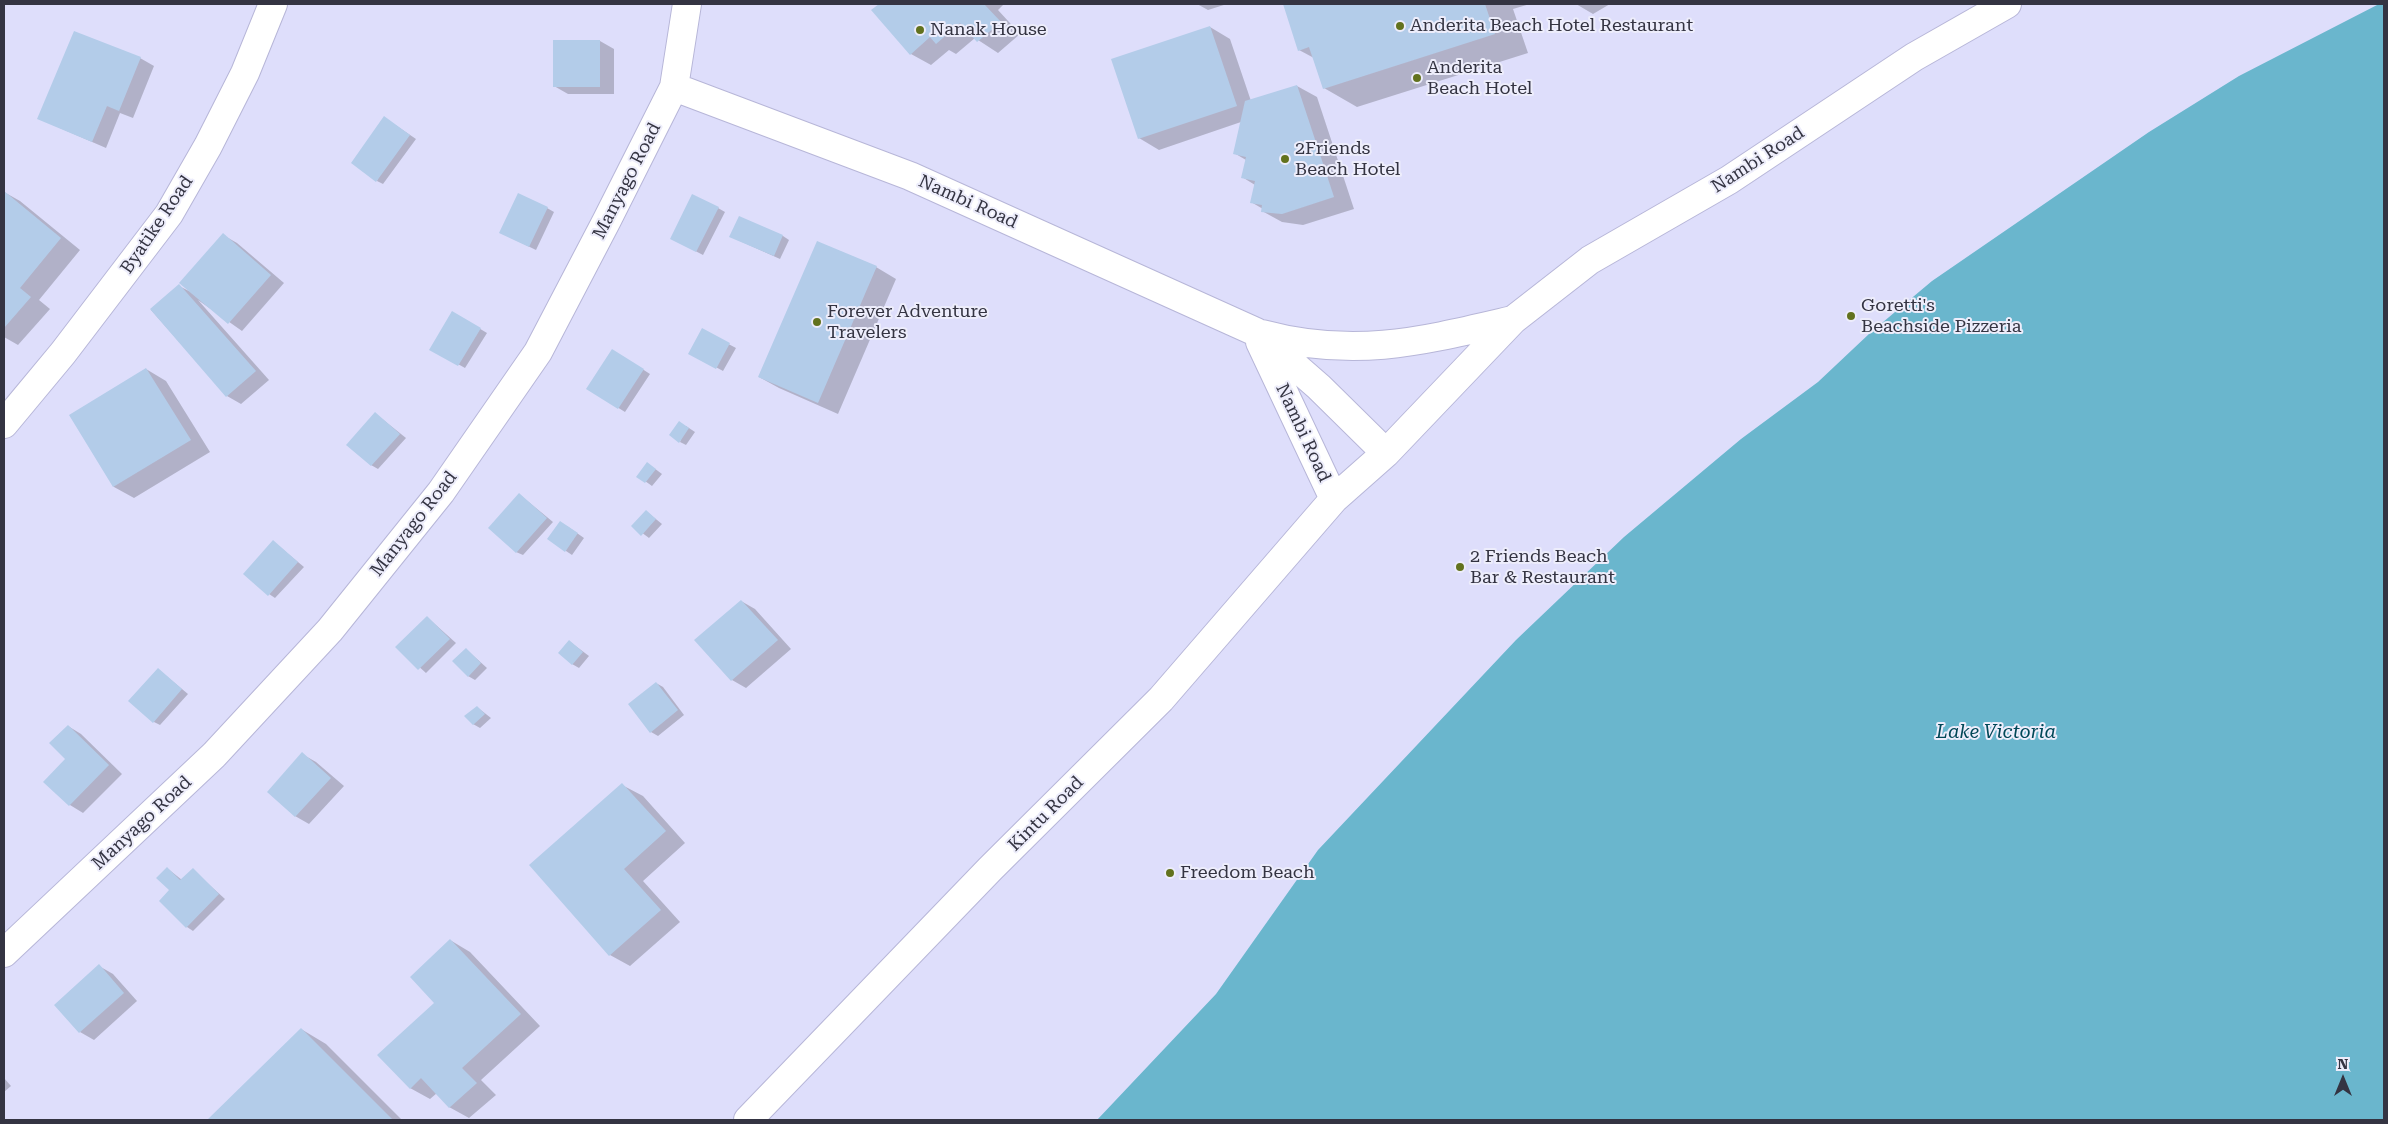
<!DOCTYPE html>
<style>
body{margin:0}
#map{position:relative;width:2388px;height:1124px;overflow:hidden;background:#dedefb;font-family:"Roboto Serif",serif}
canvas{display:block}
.frame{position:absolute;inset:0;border:5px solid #343442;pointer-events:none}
.north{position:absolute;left:2318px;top:1054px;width:50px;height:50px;-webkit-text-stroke:4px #ededfb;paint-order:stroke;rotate:0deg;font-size:14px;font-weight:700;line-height:20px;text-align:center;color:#343442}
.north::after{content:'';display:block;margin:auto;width:18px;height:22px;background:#343442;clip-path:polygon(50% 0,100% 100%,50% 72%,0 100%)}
</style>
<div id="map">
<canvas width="2388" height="1124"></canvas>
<div class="frame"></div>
<div class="north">N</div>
</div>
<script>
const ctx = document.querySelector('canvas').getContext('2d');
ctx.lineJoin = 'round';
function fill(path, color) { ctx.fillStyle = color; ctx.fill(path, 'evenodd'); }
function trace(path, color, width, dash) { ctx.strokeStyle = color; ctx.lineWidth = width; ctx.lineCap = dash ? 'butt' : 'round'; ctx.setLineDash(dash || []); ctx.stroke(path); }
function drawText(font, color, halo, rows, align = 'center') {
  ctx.font = font + ' "Roboto Serif",serif'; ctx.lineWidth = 4; ctx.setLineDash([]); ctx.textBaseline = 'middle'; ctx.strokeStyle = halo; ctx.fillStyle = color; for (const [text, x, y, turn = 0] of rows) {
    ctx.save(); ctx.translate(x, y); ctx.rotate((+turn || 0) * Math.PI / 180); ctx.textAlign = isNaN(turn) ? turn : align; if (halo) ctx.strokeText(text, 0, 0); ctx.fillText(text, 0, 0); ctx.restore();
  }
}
fill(new Path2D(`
 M2379,4H2384V1120H1097L1216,994L1318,850L1516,640L1624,537L1741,439L1818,382L1870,333L1932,281L2149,132L2239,76Z`), '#6ab6cd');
fill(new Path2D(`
 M881,4H1004L998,10L1020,34L998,53L975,38L956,54L949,50L931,65L911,54L873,11Z
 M1197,4H1227L1208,10Z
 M1284,4H1530L1513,9L1528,53L1357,107L1324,88L1314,58L1299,50Z
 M1576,4H1610L1593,14Z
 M1210,27L1230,39L1251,101L1297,86L1317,97L1354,209L1303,225L1282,222L1262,211L1263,209L1251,202L1255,185L1242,177L1246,160L1234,153L1241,122L1159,150L1139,138Z
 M554,41H600L614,49V94H568L554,86Z
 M140,58L154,66L133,118L120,113L106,148L39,119Z
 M391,122L416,139L383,184L377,181Z
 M4,192L20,201L80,250L39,300L50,309L18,345L4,337Z
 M547,208L554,212L536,250L507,236Z
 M718,208L725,212L703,255L678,242Z
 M223,235L237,243L284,283L242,331L198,300L269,380L241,404L227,396L151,310L179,286L189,291Z
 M783,236L789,240L780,259L731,237Z
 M876,267L896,279L838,414L779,388L759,377Z
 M452,312L487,333L465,368L431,349Z
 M702,330L736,348L723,371L690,353Z
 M619,354L650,374L625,412L588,389Z
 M146,369L166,381L210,452L134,498L114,487L71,416Z
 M376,414L406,438L378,469L371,465Z
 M686,426L695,432L686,445L680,442Z
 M654,468L662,474L652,486L638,476Z
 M519,494L553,522L523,555L516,552Z
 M646,511L662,524L649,538L633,526Z
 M567,526L584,538L572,555L566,551Z
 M274,542L304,567L275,598L269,594Z
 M741,601L755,609L791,649L746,688L732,680Z
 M427,617L456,643L426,673L397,647Z
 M569,641L589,656L579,668L572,664Z
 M466,649L487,668L475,680L468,676Z
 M158,669L188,694L160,725L154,722Z
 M656,683L663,687L684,715L658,736L651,732Z
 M477,707L491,718L480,728L473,724Z
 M68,726L81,734L122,774L83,813L70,805Z
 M302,754L316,762L344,786L309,824L295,816Z
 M622,785L643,796L685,843L643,881L680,922L630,966L610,955Z
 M167,868L182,880L193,870L225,899L193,931L187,927L161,901L171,890Z
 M450,940L470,952L540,1026L481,1080L496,1095L469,1118L449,1107L437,1093L430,1099L410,1088L436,1003Z
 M99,966L113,974L137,1001L94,1040L80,1032Z
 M301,1029L326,1044L402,1120H208Z
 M4,1078L11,1086L4,1092Z`), '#0003');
fill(new Path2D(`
 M879,4H984L1001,22L977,42L960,23L936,44L930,37L910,55L871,10Z
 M1283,4H1485L1495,34L1323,89L1309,47L1298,51Z
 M1210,26L1237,106L1138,139L1111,59Z
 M74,31L141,57L119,111L107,106L92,142L37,119Z
 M553,40H600V87H553Z
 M1297,85L1334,197L1282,214L1261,212L1262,205L1250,203L1255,181L1241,178L1246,157L1233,154L1245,101Z
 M384,116L410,135L376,182L351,163Z
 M4,191L61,238L20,288L31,297L4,328Z
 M518,193L548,207L529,247L499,233Z
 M692,194L719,207L696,252L670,239Z
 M739,216L783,235L774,256L729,237Z
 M223,233L271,275L228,324L179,283Z
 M817,241L877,266L818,403L758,377Z
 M179,284L256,371L226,397L150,309Z
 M452,311L481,328L458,366L429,350Z
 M702,328L730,343L716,369L688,354Z
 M612,349L644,369L618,409L586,389Z
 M146,368L191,440L113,487L69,415Z
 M375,412L400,434L371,466L346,445Z
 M679,421L689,428L679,443L669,435Z
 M647,462L656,469L645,483L636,477Z
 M519,493L547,518L516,553L488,528Z
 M646,510L656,519L641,536L631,526Z
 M560,521L578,533L565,552L547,539Z
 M273,540L298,562L268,596L243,574Z
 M741,600L778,640L731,681L694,640Z
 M427,616L450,639L418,670L395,647Z
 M569,640L583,652L572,665L558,653Z
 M466,648L481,663L468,677L452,661Z
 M158,668L182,689L153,723L128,701Z
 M656,682L678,710L650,733L628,704Z
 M477,706L485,714L473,725L464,716Z
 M68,725L109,765L69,806L43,782L65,759L49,743Z
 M302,752L331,778L295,817L267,792Z
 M622,783L666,831L624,869L661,910L609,956L529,865Z
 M167,867L180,880L193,868L219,894L186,928L159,901L169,890L156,878Z
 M450,939L521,1014L462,1068L477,1083L449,1108L421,1078L410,1089L377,1055L434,1003L410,977Z
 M99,964L124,993L79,1033L54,1005Z
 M301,1028L393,1120H207Z`), '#b3cce9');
const minor = new Path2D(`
 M674,87L910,176L1256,332L1319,387L1386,453
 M1262,334C1355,359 1423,341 1513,320
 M1260,342L1334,499
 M4,424L63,353L169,214L208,146L245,73L273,4
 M4,953L214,755L330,630L441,492L538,352L607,220L674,87L687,4
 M748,1120L990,869L1161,699L1334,499L1386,453L1513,320L1590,260L1729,180L1914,57L2007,4`);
trace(minor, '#b7b6d8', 30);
trace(minor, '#fff', 28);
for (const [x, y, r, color] of [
 [1400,26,5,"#62721e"],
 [920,30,5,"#62721e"],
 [1417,78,5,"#62721e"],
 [1285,159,5,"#62721e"],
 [1851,316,5,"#62721e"],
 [817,322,5,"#62721e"],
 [1460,567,5,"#62721e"],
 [1170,873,5,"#62721e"]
]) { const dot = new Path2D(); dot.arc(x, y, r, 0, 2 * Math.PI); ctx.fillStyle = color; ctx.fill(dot); trace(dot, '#ededfb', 2); }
drawText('18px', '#343442', '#ededfb', [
 ["Anderita Beach Hotel Restaurant",1410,26],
 ["Nanak House",930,30],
 ["Anderita",1427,68],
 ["Beach Hotel",1427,89],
 ["2Friends",1295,149],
 ["Beach Hotel",1295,170],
 ["Goretti's",1861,306],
 ["Beachside Pizzeria",1861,327],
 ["Forever Adventure",827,312],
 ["Travelers",827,333],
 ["2 Friends Beach",1470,557],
 ["Bar & Restaurant",1470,578],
 ["Freedom Beach",1180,873]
], 'left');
drawText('18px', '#343442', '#ededfb', [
 ["Nambi Road",1758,160,-33],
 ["Manyago Road",627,181,-63],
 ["Nambi Road",968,202,24],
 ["Byatike Road",157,225,-56],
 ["Nambi Road",1303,433,65],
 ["Manyago Road",414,524,-52],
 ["Kintu Road",1046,814,-45],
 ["Manyago Road",142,823,-43]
]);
drawText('italic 19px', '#004757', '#ededfb', [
 ["Lake Victoria",1996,732]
]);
</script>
